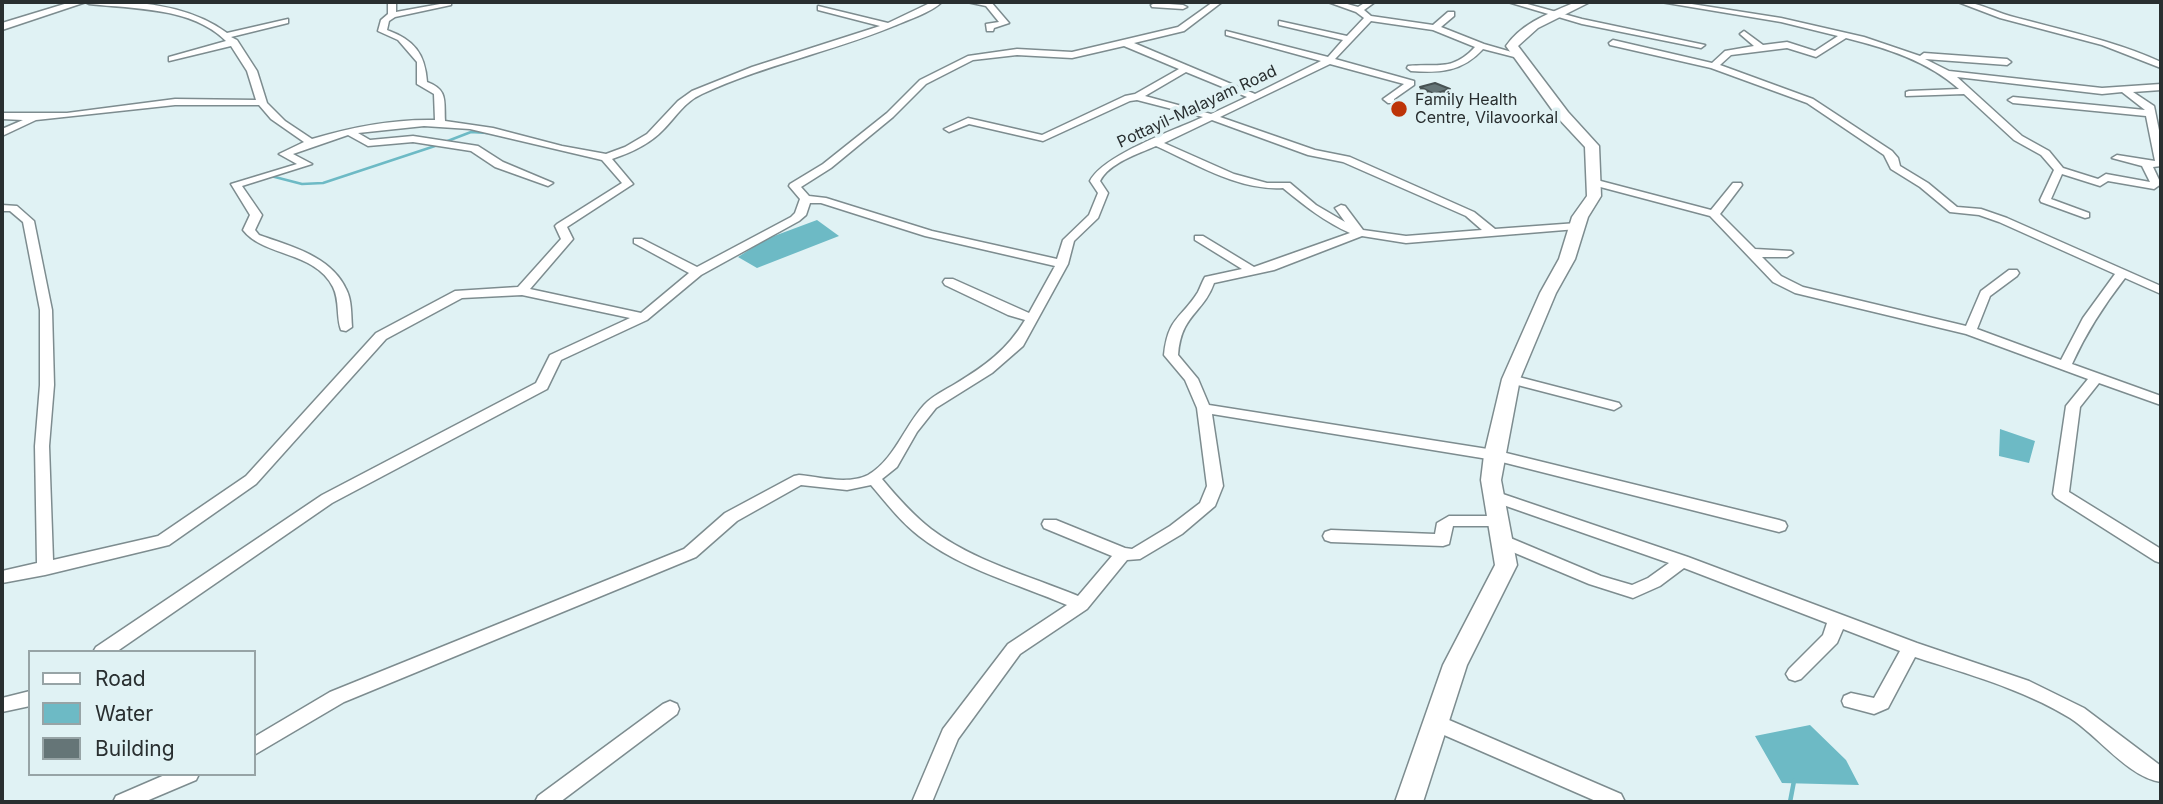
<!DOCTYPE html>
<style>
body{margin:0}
#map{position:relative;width:2163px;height:804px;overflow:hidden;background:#e0f2f4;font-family:Inter,sans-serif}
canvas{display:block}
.frame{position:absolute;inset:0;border:4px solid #292f30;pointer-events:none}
.legend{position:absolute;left:28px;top:650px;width:228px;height:126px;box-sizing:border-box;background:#e0f2f4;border:2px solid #97a4a6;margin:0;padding:9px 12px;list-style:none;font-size:21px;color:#292f30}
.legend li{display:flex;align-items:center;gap:14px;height:35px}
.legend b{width:35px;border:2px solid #97a4a6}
</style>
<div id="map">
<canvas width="2163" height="804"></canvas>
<div class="frame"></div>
<ul class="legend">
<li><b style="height:9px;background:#fff"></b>Road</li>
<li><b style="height:19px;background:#6dbac5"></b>Water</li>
<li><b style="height:19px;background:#657577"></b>Building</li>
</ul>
</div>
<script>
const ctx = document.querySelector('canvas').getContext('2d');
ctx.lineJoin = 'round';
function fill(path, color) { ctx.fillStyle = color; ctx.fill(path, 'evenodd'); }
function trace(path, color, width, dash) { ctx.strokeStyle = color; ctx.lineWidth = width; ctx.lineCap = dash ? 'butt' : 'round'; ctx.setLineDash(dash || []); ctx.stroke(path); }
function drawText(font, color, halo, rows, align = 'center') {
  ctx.font = font + ' Inter,sans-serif'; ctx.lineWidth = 7; ctx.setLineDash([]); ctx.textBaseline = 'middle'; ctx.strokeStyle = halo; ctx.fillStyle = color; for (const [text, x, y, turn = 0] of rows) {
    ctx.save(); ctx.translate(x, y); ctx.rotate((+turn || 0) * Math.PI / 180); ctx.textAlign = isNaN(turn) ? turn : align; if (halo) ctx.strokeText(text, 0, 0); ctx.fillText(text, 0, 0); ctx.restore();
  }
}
fill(new Path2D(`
 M817,220L839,236L757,268L738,257L766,239Z
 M2000,429L2035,441L2029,463L1999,456Z
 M1810,725L1846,760L1859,785L1782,783L1755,736Z`), '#6dbac5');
trace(new Path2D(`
 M445,142L471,132L487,133
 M271,176L302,184L323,183L438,145`), '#6dbac5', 2.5);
trace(new Path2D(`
 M1790,802L1794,781`), '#6dbac5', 4.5);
const street = new Path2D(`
 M85,2C132,0 188,4 227,33L288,19V23L231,37L237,40L257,71L267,103L285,121L312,139C352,127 392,119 435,120L434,94L417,84V62L398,40L378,31L381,20L388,14V2H396V12L451,2V5L395,17L389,21L387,30C414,40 425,53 427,82C448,90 444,100 445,121L493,128L562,146L606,154L625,147L647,134L678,101L692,91L752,67L880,26L818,10V6L888,23L932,2H942C930,13 910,19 894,26C831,52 764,65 702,94C684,102 676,117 663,130C650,144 630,153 612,159L633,184L567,227L573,239L530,289L641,313L689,273L634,243V239H642L697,267L791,217L795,213L800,199L789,186L790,184L823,164L887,113L920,80L968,56L1017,49L1072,52L1178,27L1213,2H1222L1184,31L1134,43L1255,94L1321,61L1226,35V31L1328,57L1343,40L1279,25V21L1347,36L1364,18L1356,12L1328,2H1340L1358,7L1366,2H1375L1364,10L1371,16L1433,25L1448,12H1454V16L1441,27L1484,44L1522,55L1518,58L1483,49C1462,72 1440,73 1411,71L1407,68L1408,66C1437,63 1452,72 1475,47L1433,30L1371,21L1335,59L1414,81V85L1394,99V103H1388L1383,99L1404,84L1330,64L1220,117L1315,150L1350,157L1474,212L1495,229L1577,223L1583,226L1577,229L1406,243L1362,236L1274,270L1214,283C1203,314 1181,314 1178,355L1198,379L1209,405L1494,450L1779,520L1785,522L1787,526L1785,530L1779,532L1494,460L1212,414L1223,486L1215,506L1182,534L1140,559L1127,560L1087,609L1020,654L958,739L932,802H912L943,729L1008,644L1067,605C1018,584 961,569 919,536C901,522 886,503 871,485L847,490L801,485L737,521L696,557L344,702L254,755V737L330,692L684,549L725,513L794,476L799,475C820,477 848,485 868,475C894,460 904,427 924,405C932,396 945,390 955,384C985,366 1007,350 1025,320L1008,315L945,285L943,282L945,279H953L1029,313L1055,266L925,236L821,203H810L806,215L799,221L701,275L647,320L561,360L547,389L332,503L116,652H93L96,647L322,495L536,383L550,355L630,318L522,295L462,298L386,339L256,484L169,545L45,575L2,583V571L37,563L35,446L40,385V310L23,222L10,211H2V205L17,206L34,221L52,310L54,385L49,446L53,560L158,536L246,476L376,333L455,291L518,287L561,239L555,226L557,224L622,183L602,160L470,129L424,126L358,133L370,140L413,136L478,146L503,162L553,183L548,186L495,167L471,151L413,142L368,146L348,135L293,154L312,164L242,186L262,215L255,230L259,235C290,246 331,256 346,289C352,300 351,315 352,327L346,331L341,330C336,317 340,301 333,287C315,251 264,257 243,230L250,215L231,184L297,164L279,154L304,142L271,119L259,105H175L36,120L2,136V129L23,120L2,119V113H67L175,99L256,100L247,71L231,46L169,61V57L226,41C192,7 135,9 89,4ZM1124,46L1179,69L1135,94L1125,96L1042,135L968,118L944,129L949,132L969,124L1043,141L1130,101L1137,100L1203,117C1175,130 1103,155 1090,181L1098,193L1089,215L1063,240L1057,259L932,231L826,198L809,196L801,187L831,168L893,117L926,84L973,60L1017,55L1072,58ZM1186,72L1247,97L1211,114L1145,96ZM1212,120L1308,155L1343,162L1466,216L1482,230L1406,236L1363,230L1345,206L1341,205L1335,208L1345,222L1316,205L1290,183H1267L1234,174L1164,143ZM1156,146C1196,164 1239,191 1283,188C1305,206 1325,222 1350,233L1254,267L1203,236H1195V240L1242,269L1205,277C1202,282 1200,288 1198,292C1181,319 1168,317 1164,355L1185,380L1197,408L1207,486L1200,503L1170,526L1132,549L1125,548L1056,520H1044L1042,524L1044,528L1112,556L1078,596C1030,576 973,561 931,529C913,515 897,497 882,479L897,467L917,432L936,408L992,373L1023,346L1068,264L1074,241L1098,218L1108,193L1100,181C1109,163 1138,154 1156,146Z
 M967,2H991L1009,23L994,28L993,31H987L986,24L999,22L986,6Z
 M1508,2H1520L1582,19L1705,45L1701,48L1582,24Z
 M1661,2H1679L1781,18L1864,37L1920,56L1924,53L2007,59L2011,62L2007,65L1925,59L1949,71L2102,88L2161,84V90L2133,92L2154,106L2161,140V166L2153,167L2161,184L2154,189L2108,181L2100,186L2062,174L2051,199L2089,213V217L2085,218L2041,202L2040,200L2054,170L2041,155L2014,140L1964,94L1906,96V92L1909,91L1959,89C1928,61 1886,48 1846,38L1816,57L1787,48L1731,55L1720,65L1813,99L1892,151L1898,158L1900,166L1928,183L1957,207L1981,209L2007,218L2161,286V294L2125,278C2104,305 2086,333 2072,364L2161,396V405L2099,383L2080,407L2069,492L2161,549V563L2155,561L2056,498L2053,494L2066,406L2088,379L1966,334L1795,293L1773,282L1710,216L1589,184L1588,182L1593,179L1711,210L1733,183H1741L1742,185L1720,214L1755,249L1791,251L1793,253L1787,257H1762L1781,276L1803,287L1966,326L1981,291L2009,270H2017L2019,273L2017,276L1990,296L1977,329L2061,360L2083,318L2115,274L1999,222L1979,215L1950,212L1920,187L1891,169L1884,155L1807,103L1711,68L1610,45L1609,43L1613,40L1712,63L1725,51L1754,46L1740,34L1744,31L1763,45L1787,42L1815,51L1838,36L1781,22ZM1957,77L2102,94L2122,92L2145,110L2013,97L2008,100L2013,103L2146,116L2155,161L2117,155L2112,158L2142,166L2150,182L2106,174L2098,179L2063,168L2049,151L2022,136Z
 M1958,2C1977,1 1992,11 2010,16C2061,30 2113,40 2161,62V68L2102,45L2000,18Z
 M1155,3L1183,5L1187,7L1183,9L1152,7L1151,5Z
 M1511,375L1619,403L1621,406L1614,410L1506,382L1504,379L1506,376Z
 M1494,491L1688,557L1917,643L2029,681L2084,708L2161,766V782C2129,778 2097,735 2070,718C2023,689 1967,674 1915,657L1888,708L1874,714L1844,706L1842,701L1844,696L1851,693L1874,698L1900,651L1843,629L1837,643L1801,679L1795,681L1789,679L1786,674L1789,669L1823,635L1827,623L1684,568L1660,586L1633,598L1589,584L1496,545L1494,541L1496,537H1508L1601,576L1632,585L1648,578L1669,563L1489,500L1486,496L1489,492Z
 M1449,516H1498L1504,517L1506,521L1504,525L1498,526H1453L1449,544L1443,546L1331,542L1325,540L1323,536L1325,532L1331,530L1435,534L1437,523Z
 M30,691V706L2,712V698Z
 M670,701L677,704L679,709L677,714L560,802H535L538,796L663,704Z
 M1435,714L1621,794L1624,800L1623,802H1598L1428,728L1426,722L1428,716Z
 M167,774H199L196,780L144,802H113L116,796Z`);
const secondary = new Path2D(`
 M71,2H86L2,30V23Z
 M1576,2H1590L1538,28L1518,46L1568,112L1599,146L1601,196L1588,217L1575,259L1556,293L1520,379L1501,480L1517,565L1467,665L1423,802H1395L1443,665L1495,565L1481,480L1484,455L1502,379L1540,293L1559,259L1572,217L1587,196L1585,147L1558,118L1506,46C1523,22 1550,13 1576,2Z`);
trace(street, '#7d8c8f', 3);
trace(secondary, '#7d8c8f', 3);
fill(street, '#fff');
fill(secondary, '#fff');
fill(new Path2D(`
 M1420,87L1448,98L1432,102L1419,95Z`), '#576566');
fill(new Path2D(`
 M1450,89L1448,98L1432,102L1434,94Z`), '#475253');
const building = new Path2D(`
 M1435,83L1450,89L1434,94L1420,87Z`);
fill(building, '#657577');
trace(building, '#475253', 2);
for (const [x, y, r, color] of [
 [1399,109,9,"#bd3408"]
]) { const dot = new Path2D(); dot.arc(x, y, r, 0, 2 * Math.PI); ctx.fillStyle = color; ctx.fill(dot); trace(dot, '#e0f2f4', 2.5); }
drawText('16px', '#292f30', '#e0f2f4', [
 ["Family Health",1415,100],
 ["Centre, Vilavoorkal",1415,118]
], 'left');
drawText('16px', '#292f30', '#e0f2f4', [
 ["Pottayil-Malayam Road",1197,107,-25]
]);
</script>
